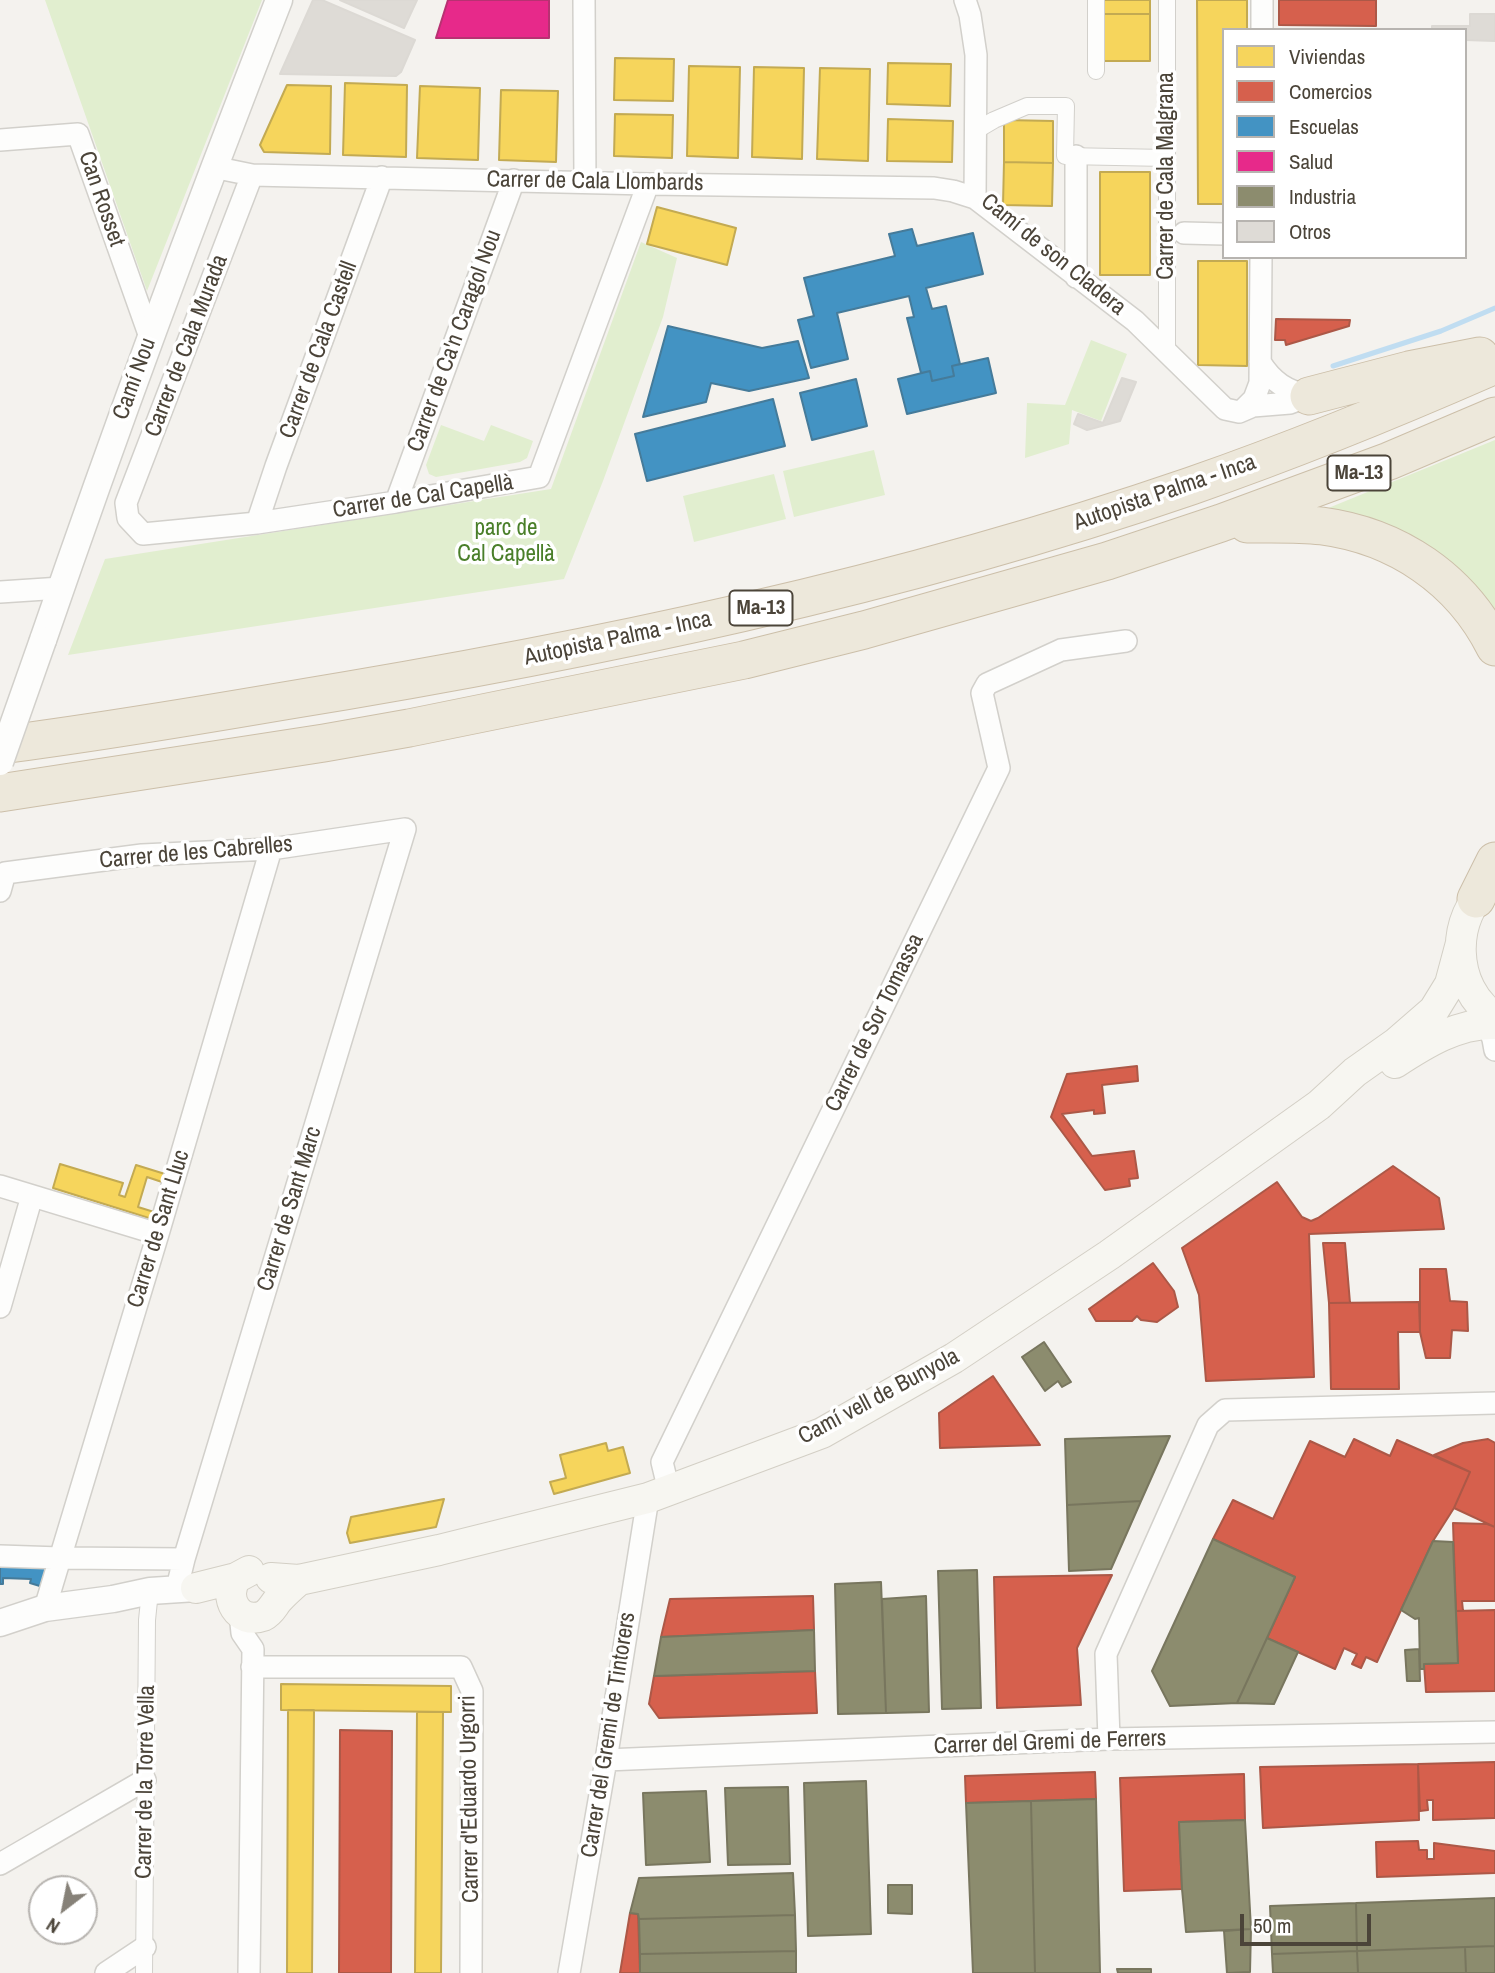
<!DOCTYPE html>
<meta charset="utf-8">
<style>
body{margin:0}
#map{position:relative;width:1495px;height:1973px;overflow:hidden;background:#f4f2ee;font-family:"Archivo Narrow",sans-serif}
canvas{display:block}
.legend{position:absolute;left:1222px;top:28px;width:245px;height:231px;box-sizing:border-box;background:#fff;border:2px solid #b7b4b0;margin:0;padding:9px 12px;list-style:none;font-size:21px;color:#4b4439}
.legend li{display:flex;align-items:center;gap:14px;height:35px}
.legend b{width:35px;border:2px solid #b7b4b0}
.north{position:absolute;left:28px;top:1875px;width:70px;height:70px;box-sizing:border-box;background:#fff;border:2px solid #b7b4b0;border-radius:50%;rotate:212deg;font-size:19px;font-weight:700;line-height:28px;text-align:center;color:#4b4439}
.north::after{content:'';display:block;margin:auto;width:24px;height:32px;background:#868178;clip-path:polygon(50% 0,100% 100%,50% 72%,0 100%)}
.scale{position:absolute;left:1240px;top:1914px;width:131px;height:32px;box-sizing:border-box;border:4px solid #4b4439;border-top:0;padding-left:9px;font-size:21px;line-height:24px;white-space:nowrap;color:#4b4439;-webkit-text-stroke:5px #fff;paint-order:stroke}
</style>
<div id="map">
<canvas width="1495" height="1973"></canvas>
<ul class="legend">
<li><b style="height:19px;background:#f6d55c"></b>Viviendas</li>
<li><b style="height:19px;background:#d6604d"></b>Comercios</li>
<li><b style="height:19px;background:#4393c3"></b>Escuelas</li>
<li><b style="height:19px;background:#e7298a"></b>Salud</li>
<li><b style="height:19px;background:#8c8c6e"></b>Industria</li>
<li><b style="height:19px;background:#dedbd6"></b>Otros</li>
</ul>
<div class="north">N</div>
<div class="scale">50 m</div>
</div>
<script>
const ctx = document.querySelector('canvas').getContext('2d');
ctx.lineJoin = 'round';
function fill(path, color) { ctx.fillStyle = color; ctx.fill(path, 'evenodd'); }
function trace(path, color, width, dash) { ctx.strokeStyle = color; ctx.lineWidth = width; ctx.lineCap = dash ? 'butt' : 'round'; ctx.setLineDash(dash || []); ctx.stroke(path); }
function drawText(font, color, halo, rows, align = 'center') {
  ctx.font = font + ' "Archivo Narrow",sans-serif'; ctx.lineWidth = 7; ctx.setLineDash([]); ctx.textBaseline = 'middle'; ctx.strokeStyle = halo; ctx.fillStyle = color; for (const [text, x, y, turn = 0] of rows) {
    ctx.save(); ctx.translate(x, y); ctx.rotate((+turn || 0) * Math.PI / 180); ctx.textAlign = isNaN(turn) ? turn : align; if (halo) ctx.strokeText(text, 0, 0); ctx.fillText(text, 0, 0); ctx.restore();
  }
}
fill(new Path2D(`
 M45,0H262L147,291Z
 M641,242L677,258L663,317L603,481L564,579L68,655L105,559L551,489Z
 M1091,340L1127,354L1101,421L1072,410L1069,444L1025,458L1027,403L1065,405Z
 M441,425L484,441L491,425L533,441L527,458L520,462L436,477L429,474L426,465Z
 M1495,440V624L1321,511Z
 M874,450L885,495L794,517L783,471Z
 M774,474L786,519L694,542L683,496Z`), '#e1eecf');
const homes = new Path2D(`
 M1101,0H1150V14H1101Z
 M1197,0H1247V30H1224V204H1198Z
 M1101,14H1150V61H1101Z
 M615,58L674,59L673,101L614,100Z
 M888,63L951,64L950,106L887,104Z
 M689,66L740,67L738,158L687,156Z
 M754,67L804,68L802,159L752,157Z
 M820,68L870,69L868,161L817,159Z
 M345,83L407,85L406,157L343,155Z
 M287,85L331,86L330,154L264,152L260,145Z
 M420,86L480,88L478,160L417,158Z
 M501,90L558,91L556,162L499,160Z
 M615,114L673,115L672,158L614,156Z
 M888,119L953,121L952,162L887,161Z
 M1004,120L1053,121V163L1004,162Z
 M1004,162L1053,163L1052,206L1003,205Z
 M1100,172H1150V275H1100Z
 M657,207L736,228L727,265L647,244Z
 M1198,261H1247V366L1198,365Z
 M60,1164L123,1183L119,1195L125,1197L136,1165L165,1174L162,1182L147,1177L138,1207L154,1212L152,1219L53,1188Z
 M606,1443L608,1451L623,1447L630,1473L554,1494L550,1482L566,1478L560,1455Z
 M444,1499L436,1527L350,1543L347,1533L351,1517Z
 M281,1684L451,1686V1712L281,1710Z
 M288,1710H314L312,1973H287Z
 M417,1712H443L441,1973H415Z`);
fill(homes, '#f6d55c');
trace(homes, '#c3aa52', 2);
const shops = new Path2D(`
 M1279,0H1376V26L1279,25Z
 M1276,319L1350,320L1349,326L1286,345L1285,340H1275Z
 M1137,1066L1138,1081L1102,1085L1105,1113L1094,1114V1110L1062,1114L1092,1156L1134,1151L1138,1178L1129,1179L1130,1186L1105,1190L1051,1117L1067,1074Z
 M1393,1166L1439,1198L1444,1229L1309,1234L1314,1377L1206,1381L1199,1295L1182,1248L1277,1182L1302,1217L1311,1221L1318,1218Z
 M1323,1243H1345L1350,1303H1329Z
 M1153,1263L1174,1291L1178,1307L1157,1322L1141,1320L1137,1316L1132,1321H1096L1089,1309Z
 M1420,1269H1446L1450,1301L1467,1302L1468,1331L1452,1330L1450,1358H1426L1420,1332Z
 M1419,1302L1420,1332H1398L1399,1389H1331L1329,1303Z
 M993,1376L1040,1445L940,1448L939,1413Z
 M1354,1439L1390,1456L1397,1440L1470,1472L1454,1508L1433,1541L1377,1662L1366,1657L1361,1668L1352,1664L1357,1654L1344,1648L1335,1669L1267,1638L1295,1577L1213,1539L1233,1500L1273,1519L1310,1441L1345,1457Z
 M1488,1439L1495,1443V1527L1454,1508L1470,1472L1434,1455L1463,1443Z
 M1453,1523L1487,1524L1495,1527V1601H1462L1463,1611H1456Z
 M1112,1575L1077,1648L1081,1705L997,1708L994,1577Z
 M813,1596L814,1630L661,1637L670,1599Z
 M1495,1610V1691L1426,1692L1424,1664L1458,1663L1456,1611Z
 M815,1671L817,1713L659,1718L649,1704L654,1676Z
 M340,1730L392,1731L391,1973H339Z
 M1495,1762V1818L1433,1820V1800H1427L1428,1810L1420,1811L1418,1764Z
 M1418,1764L1419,1820L1263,1828L1260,1767Z
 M1095,1772L1096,1799L966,1803L965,1776Z
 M1244,1774L1245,1820L1179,1822L1182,1889L1124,1891L1120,1778Z
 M1418,1841L1419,1850H1427V1859H1434V1843L1495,1851V1873L1377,1877L1376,1842Z
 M630,1913L638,1914L640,1973H620Z`);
fill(shops, '#d6604d');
trace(shops, '#ac5847', 2);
const schools = new Path2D(`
 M912,229L917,246L973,233L983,274L926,288L932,309L946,306L960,364L952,366L954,376L932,381L930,371L921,373L907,318L914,317L909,296L837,313L848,359L811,368L798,320L814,316L804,278L895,256L889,234Z
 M668,326L762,348L798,341L809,378L749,391L711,383L706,402L643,417Z
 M988,358L996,393L907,414L898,379L930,371L932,381L954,376L952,366Z
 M856,379L867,426L812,440L800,393Z
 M773,399L785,446L647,481L635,434Z
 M0,1564L49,1566L43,1587L30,1583L31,1579L3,1578V1584H0Z`);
fill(schools, '#4393c3');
trace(schools, '#457b9a', 2);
const health = new Path2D(`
 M448,0H549V38H436Z`);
fill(health, '#e7298a');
trace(health, '#b83172', 2);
const industry = new Path2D(`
 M1044,1342L1071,1382L1062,1387L1058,1381L1045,1391L1022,1357Z
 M1170,1436L1141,1501L1067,1505L1065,1439Z
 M1141,1501L1111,1569L1069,1571L1067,1505Z
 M1213,1539L1295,1577L1237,1703L1170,1706L1152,1671Z
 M1433,1541L1453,1542L1458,1663L1424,1664V1669H1420L1419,1618L1415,1619L1401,1610Z
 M977,1570L981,1708L942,1709L938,1571Z
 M881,1582L886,1713L838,1714L835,1584Z
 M926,1596L929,1712L886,1713L882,1599Z
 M814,1630L815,1671L654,1676L661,1637Z
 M1267,1638L1298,1652L1274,1704L1237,1703Z
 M1419,1649L1420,1681H1407L1405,1650Z
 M866,1781L871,1934L808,1936L804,1783Z
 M788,1787L790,1864L728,1865L725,1788Z
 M706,1791L710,1862L646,1865L643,1793Z
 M1096,1799L1100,1973H1035L1031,1801Z
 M1031,1801L1035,1973H973L966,1803Z
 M1245,1820L1251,1929L1186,1932L1182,1889L1179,1822Z
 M793,1873L795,1915L639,1919L638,1914L630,1913L639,1878Z
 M888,1885H912V1914L888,1913Z
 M1495,1898V1946L1357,1951L1356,1903Z
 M1356,1903L1357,1951L1272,1954L1270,1906Z
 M795,1915L796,1951L640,1954L639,1919Z
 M1251,1929L1250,1972L1227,1973L1224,1931Z
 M1495,1946V1973H1466L1465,1947Z
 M1465,1947L1466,1973H1358L1357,1951Z
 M796,1951V1973H640V1954Z
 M1357,1951L1358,1973H1273L1272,1954Z
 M1117,1969H1151V1973H1118Z`);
fill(industry, '#8c8c6e');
trace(industry, '#78765e', 2);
trace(new Path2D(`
 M1333,366L1441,331L1495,308`), '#c0ddf1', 5);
const building = new Path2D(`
 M313,0H322L415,40L401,72L396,76L280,74Z
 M340,0H417L404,28Z
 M1470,14H1495V41L1465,40V30H1432V26H1470Z
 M1122,378L1136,382L1120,421L1087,430L1074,424L1078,414L1103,423Z`);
fill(building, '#dedbd6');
trace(building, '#dcd9d4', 2);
const pedestrian = new Path2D(`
 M1167,0V352
 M1096,71V0
 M977,130L994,120L1027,106H1066L1065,156L1166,158
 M144,1973L147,1620L150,1591`);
const minor = new Path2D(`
 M584,0L585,181
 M965,0L970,15L976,55L975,198
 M1262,30V0
 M0,140L78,134L150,337
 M213,167L252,175L648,184L934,188L953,191L975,198L1135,321L1225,409L1239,412L1253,406L1290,403L1309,396
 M252,175L126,503L128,518L143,534L257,523L396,502L539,477L648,184
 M1184,233L1224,234
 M1076,277V156
 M1260,362C1272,382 1287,391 1309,396
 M1244,409L1254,399L1260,383L1261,257
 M396,502L514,180
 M257,523L276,466L382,177
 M0,592L61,588
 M0,891L5,873L142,855L271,849L405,829L184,1559L177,1588
 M1484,1015L1493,1039L1495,1050
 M0,1186L158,1234
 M0,1307L32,1196
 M669,1491L662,1462L999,768L982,693L987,684L1061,650L1126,641
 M0,1556L60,1558L184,1559
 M45,1608L158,1234L271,849
 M240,1613L242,1633L253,1649L249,1973
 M252,1667H461L472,1691L471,1973
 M1109,1739L1106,1654L1208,1425L1225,1410L1495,1403
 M606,1760L1109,1739L1495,1732
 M0,1864L145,1780
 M106,1973L145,1947
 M569,1973L606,1760L648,1498`);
const tertiary = new Path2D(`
 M43,640C117,425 196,212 279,0
 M0,1623L45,1608L113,1599L150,1591L196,1588`);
const secondary = new Path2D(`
 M1491,884C1449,916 1451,988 1495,1017
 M1395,1063C1424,1044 1459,1022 1495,1024
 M236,1578C223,1598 238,1625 263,1616C271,1612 273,1606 278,1600C284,1593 292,1586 299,1580
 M271,1578L299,1580L439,1550L648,1498L822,1433L954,1358L1109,1255L1319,1105L1355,1072L1396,1043L1434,1010L1450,984L1461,943
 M196,1588L236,1578L249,1571`);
const motorway = new Path2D(`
 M1309,396L1409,370L1480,356
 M1247,524C1272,524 1297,523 1322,526C1397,536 1461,579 1495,647
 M0,745C95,733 190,717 284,701C591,651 897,587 1191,486C1294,450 1395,409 1495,365
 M0,793L324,743L409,728L744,660L864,630L1107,561L1221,523L1389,461L1495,416
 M1476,899L1495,861`);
trace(pedestrian, '#d2d0cb', 18);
trace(minor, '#d2d0cb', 24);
trace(tertiary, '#d2d0cb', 29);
trace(secondary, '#d3cfc5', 32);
trace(motorway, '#ccbfa9', 39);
trace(pedestrian, '#fdfdfc', 16);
trace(minor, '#fdfdfc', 21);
trace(tertiary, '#fdfdfc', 26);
trace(secondary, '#f7f6f1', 30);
trace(motorway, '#ede8db', 37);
const tertiaryBridge = new Path2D(`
 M0,762L43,640`);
trace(tertiaryBridge, '#d2d0cb', 29, []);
trace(tertiaryBridge, '#fdfdfc', 26);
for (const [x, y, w] of [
 [1359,473,63],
 [761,608,63]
]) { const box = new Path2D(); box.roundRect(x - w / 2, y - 17.5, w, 35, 5); ctx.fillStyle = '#fff'; ctx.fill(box); trace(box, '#4b4439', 2); }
drawText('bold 21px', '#4b4439', null, [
 ["Ma-13",1359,473],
 ["Ma-13",761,608]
]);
drawText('23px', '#4b4439', '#fff', [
 ["Carrer de Cala Malgrana",1167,176,-90],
 ["Carrer de Cala Llombards",595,182,1],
 ["Can Rosset",101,199,71],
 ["Camí de son Cladera",1053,255,39],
 ["Carrer de Ca'n Caragol Nou",455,341,-70],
 ["Carrer de Cala Murada",187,346,-69],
 ["Carrer de Cala Castell",319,350,-70],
 ["Camí Nou",135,379,-70],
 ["Autopista Palma - Inca",1165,493,-19],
 ["Carrer de Cal Capellà",423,497,-9],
 ["Autopista Palma - Inca",618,639,-12],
 ["Carrer de les Cabrelles",196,853,-5],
 ["Carrer de Sor Tomassa",875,1023,-64],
 ["Carrer de Sant Marc",290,1209,-73],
 ["Carrer de Sant Lluc",159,1229,-73],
 ["Camí vell de Bunyola",879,1397,-28],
 ["Carrer del Gremi de Tintorers",609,1735,-81],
 ["Carrer del Gremi de Ferrers",1050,1743,-2],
 ["Carrer de la Torre Vella",146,1782,-89],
 ["Carrer d'Eduardo Urgorri",470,1799,-91]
]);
drawText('23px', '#4a7f2a', '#fff', [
 ["parc de",506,529],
 ["Cal Capellà",506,555]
]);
</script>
